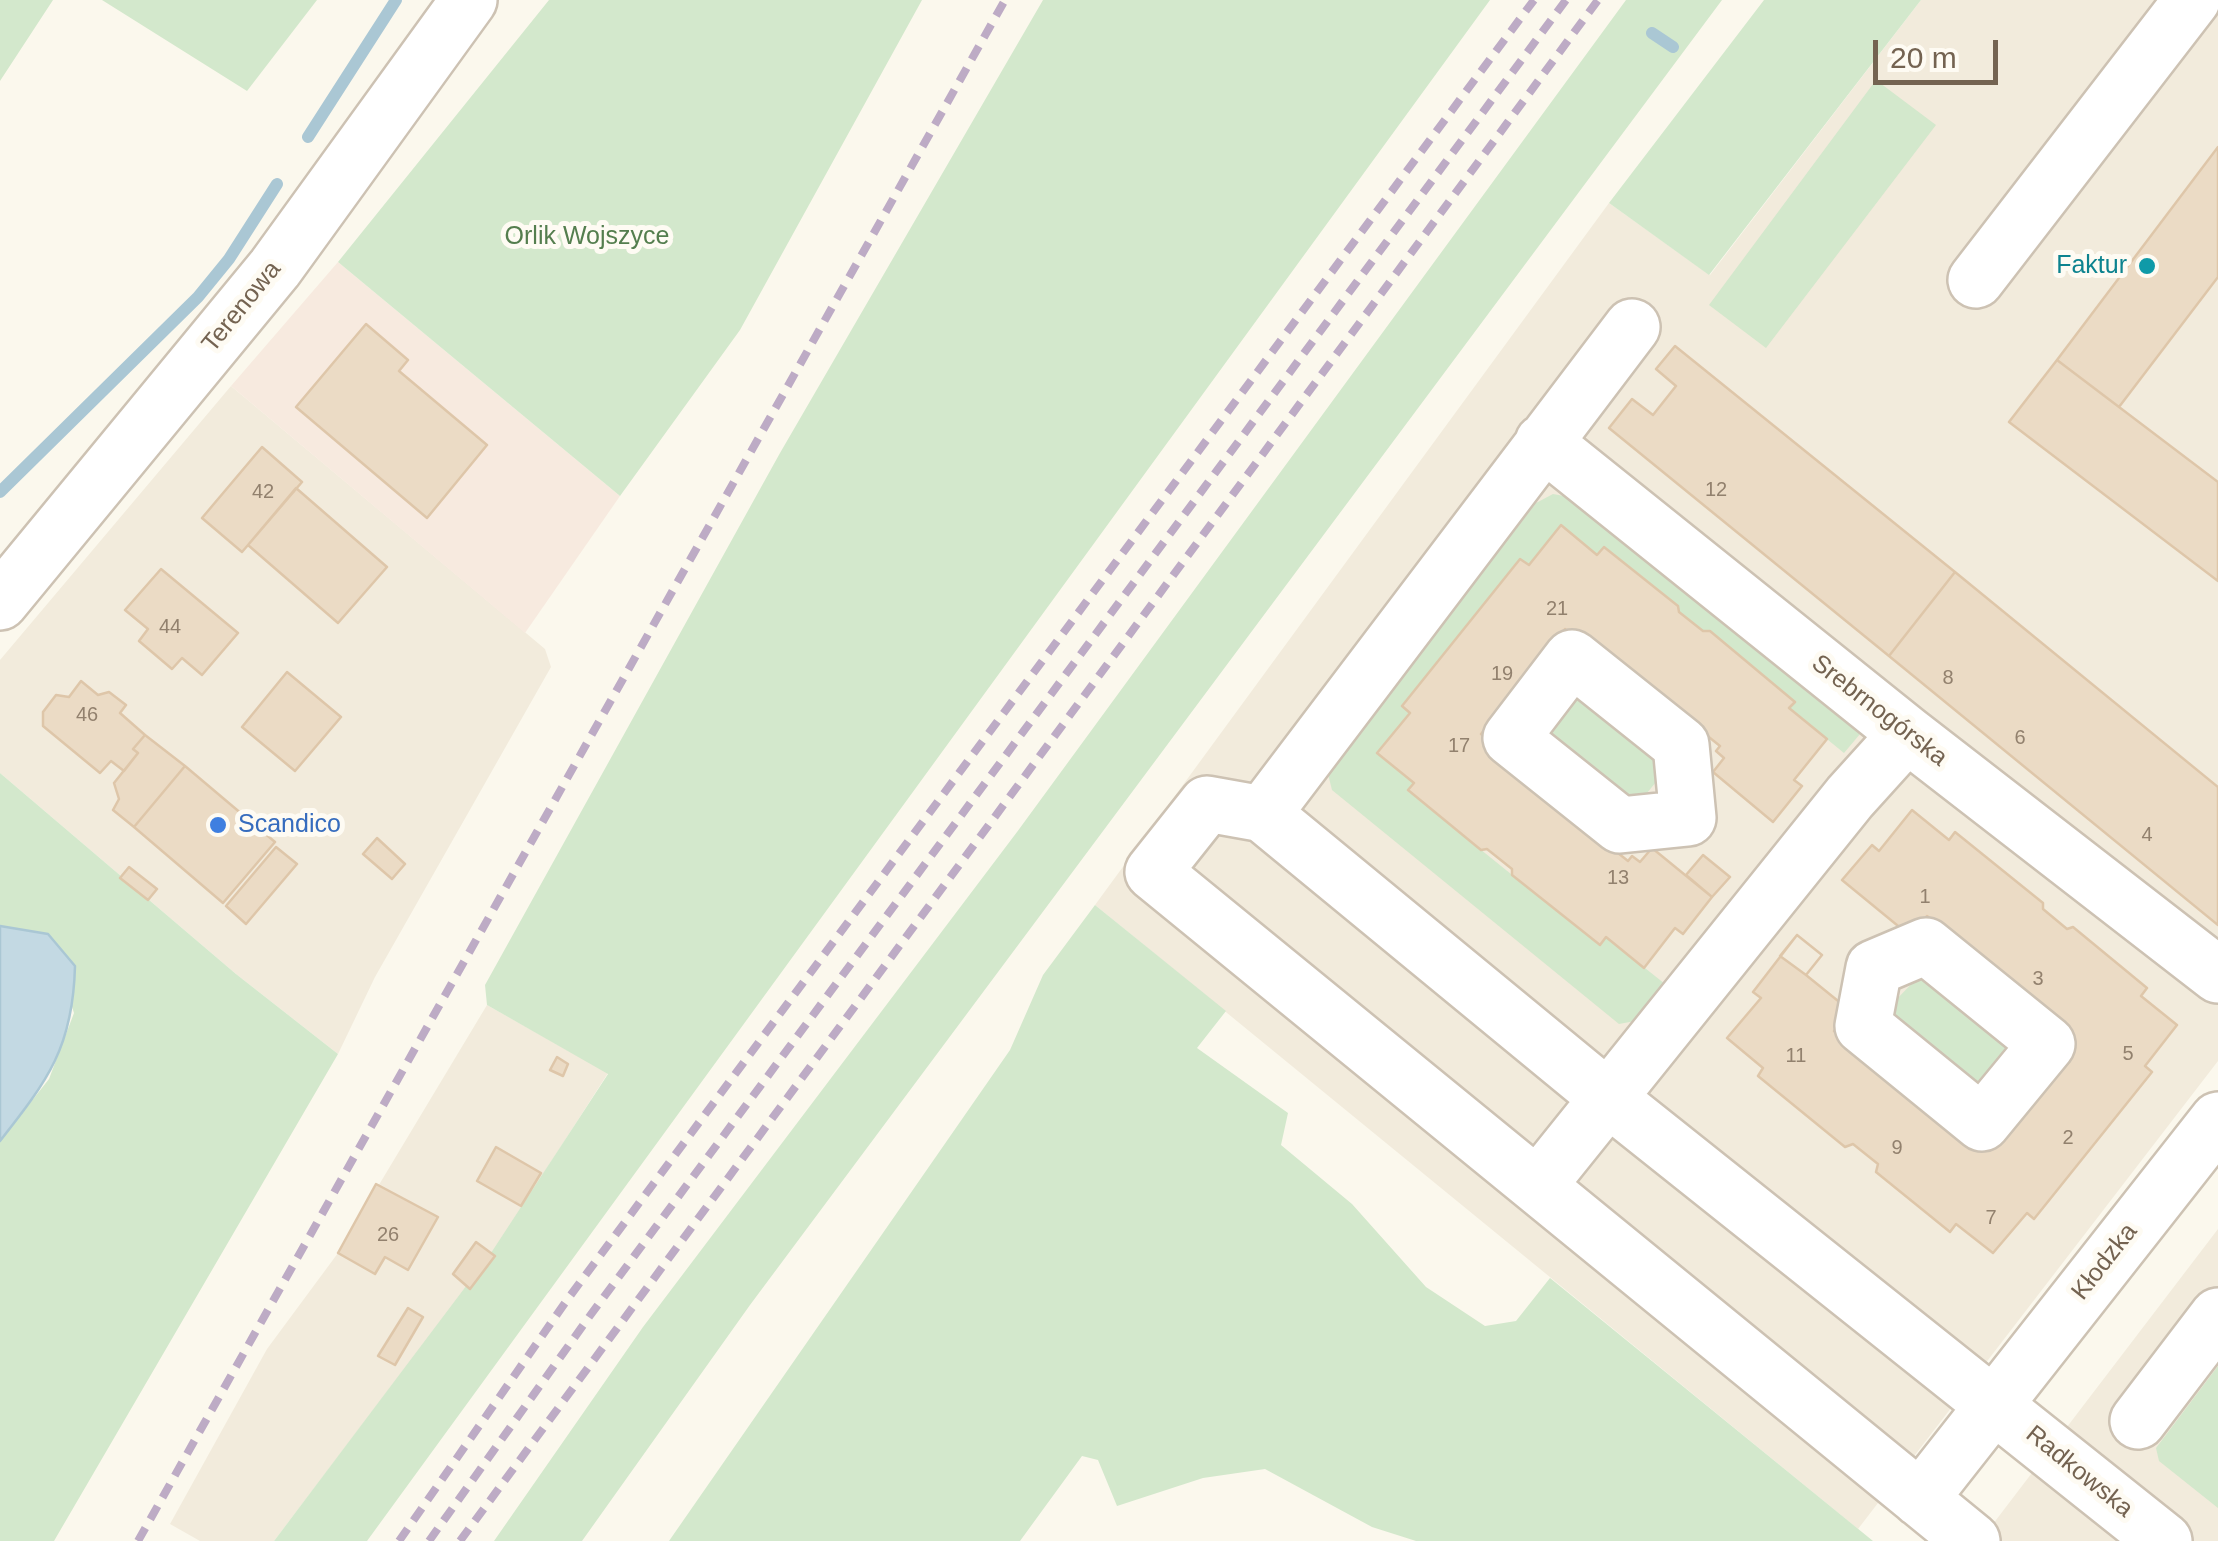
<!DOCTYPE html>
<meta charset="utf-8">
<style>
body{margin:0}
#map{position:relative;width:2218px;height:1541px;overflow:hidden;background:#fbf8ed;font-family:Arial,sans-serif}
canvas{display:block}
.scale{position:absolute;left:1873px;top:40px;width:125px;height:45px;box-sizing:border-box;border:5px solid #746351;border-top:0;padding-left:12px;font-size:30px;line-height:35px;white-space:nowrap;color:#746351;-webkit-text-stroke:8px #fefbf3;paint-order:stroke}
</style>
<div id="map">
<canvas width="2218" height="1541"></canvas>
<div class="scale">20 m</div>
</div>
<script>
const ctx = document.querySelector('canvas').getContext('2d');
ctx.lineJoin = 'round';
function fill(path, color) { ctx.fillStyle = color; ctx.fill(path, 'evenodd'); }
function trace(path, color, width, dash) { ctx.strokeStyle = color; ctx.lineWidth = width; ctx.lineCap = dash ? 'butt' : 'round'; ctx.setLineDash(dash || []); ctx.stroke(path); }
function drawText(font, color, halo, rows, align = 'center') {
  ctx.font = font + ' Arial,sans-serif'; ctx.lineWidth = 10; ctx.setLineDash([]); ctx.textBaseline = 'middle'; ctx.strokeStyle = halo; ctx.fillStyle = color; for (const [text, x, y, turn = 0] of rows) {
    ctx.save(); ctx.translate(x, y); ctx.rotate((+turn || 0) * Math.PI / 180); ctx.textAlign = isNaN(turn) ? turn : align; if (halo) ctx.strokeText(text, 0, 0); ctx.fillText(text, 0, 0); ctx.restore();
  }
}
fill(new Path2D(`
 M1921,0H2218V1061L1858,1529L1095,905L1609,203L1710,275Z
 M231,386L545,649L551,667L375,977L338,1054L236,974L0,773V660Z
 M487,1005L608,1073L492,1254L274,1541H200L170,1524L267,1349L338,1253Z
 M2218,1229V1541H1980Z`), '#f2ebdc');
fill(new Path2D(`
 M338,262L620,496L525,633L231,386Z`), '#f7eadf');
fill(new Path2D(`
 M0,0H53L0,81Z
 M102,0H317L247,91Z
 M549,0H922L740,330L620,496L338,262Z
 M1043,0H1490L367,1541H274L491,1253L608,1074L487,1005L485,985L780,453Z
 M1626,0H1722L750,1305L582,1541H494L643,1327L1017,832Z
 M1764,0H1921L1709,275L1609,203Z
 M1876,80L1936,125L1766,348L1709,305Z
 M1553,494L1564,496L1860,734L1844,753L1789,708L1794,701L1710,631H1703L1679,612L1678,605L1605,547L1597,555L1561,525L1529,565L1520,560L1402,705L1410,713L1377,753L1414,783L1408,791L1599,945L1606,937L1665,984L1635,1021L1619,1024L1332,790L1328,774L1536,503Z
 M1565,689L1663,748L1665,771L1638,804H1620L1538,722Z
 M0,773L236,974L338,1054L54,1541H0V1141L49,1079L74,1013L48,934L0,926Z
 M1095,905L1226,1011L1197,1048L1288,1113L1281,1145L1352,1204L1426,1287L1485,1326L1516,1321L1550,1278L1873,1541H1416L1372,1527L1265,1469L1203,1478L1117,1506L1098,1460L1082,1456L1020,1541H669L1010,1050L1043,975Z
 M1924,971L2017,1041L1985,1091L1892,1029L1894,1002Z
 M2218,1366V1508L2159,1461L2156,1448Z`), '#d3e8cc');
const water = new Path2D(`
 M0,926L48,934L75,966C73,1047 48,1080 0,1141Z`);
fill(water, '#c3d9e3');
trace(water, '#aac7d4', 2.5);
trace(new Path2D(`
 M1652,33L1673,47
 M308,137L396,0
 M0,492L198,297L229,259L277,184`), '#aac7d4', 12);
const building = new Path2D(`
 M2218,147V277L2119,407L2057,360Z
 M366,324L408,360L399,371L487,445L427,518L296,407Z
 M1675,346L1955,572L1889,656L1609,428L1632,399L1653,415L1676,386L1656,369Z
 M2057,360L2218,482V581L2009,422Z
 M262,447L302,482L242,552L202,518Z
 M296,488L387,567L338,623L248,545Z
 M1561,525L1597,555L1604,547L1678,606L1679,612L1703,631H1710L1795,702L1789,708L1827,739L1794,780L1802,786L1773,822L1713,772L1724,758L1716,751L1720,746L1576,630L1573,635L1565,629L1481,734L1488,740L1484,746L1628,861L1632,856L1640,862L1652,848L1712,897L1683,934L1675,928L1644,968L1606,937L1600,945L1512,875V869L1487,849L1481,850L1408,790L1414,783L1377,753L1410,713L1402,706L1520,559L1529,565Z
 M161,569L238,633L202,675L182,658L172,669L139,641L148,629L125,610Z
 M1955,572L2218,787V925L1889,656Z
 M287,672L341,717L295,771L242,727Z
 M81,681L98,695L109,692L126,705L120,713L145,735L133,749L138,753L124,771L111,761L100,773L43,726V712L56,695L69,697Z
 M145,735L185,766L134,827L113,810L119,799L114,783L138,753L133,749Z
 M185,766L275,842L223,903L134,827Z
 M1912,810L1949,840L1955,832L2043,903V909L2067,929L2073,927L2147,988L2141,996L2177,1025L2145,1066L2152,1072L2034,1219L2027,1213L1993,1253L1956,1224L1950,1232L1876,1172L1878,1164L1853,1144L1845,1147L1758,1076L1763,1068L1727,1038L1761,998L1753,992L1797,935L1822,955L1806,975L1843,1005L1837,1013L1845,1019L1834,1031L1977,1147L2071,1032L1927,916L1918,929L1909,923L1903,930L1842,880L1872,845L1879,851Z
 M377,838L405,864L392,879L363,854Z
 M276,847L297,864L246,924L226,906Z
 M1703,855L1730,877L1712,897L1686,875Z
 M129,867L157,889L148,900L120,878Z
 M1797,935L1822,955L1806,975L1780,956Z
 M557,1057L568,1064L563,1076L550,1070Z
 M496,1147L541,1173L521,1206L477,1181Z
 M376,1184L438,1217L408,1270L385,1257L375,1274L338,1253Z
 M476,1242L495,1256L470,1289L453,1274Z
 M408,1308L423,1317L395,1365L378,1356Z`);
fill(building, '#ebdbc5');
trace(building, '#dec6a9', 2.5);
const minor = new Path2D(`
 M1976,280L2192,0
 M1543,442L1907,734L2218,975
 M0,602L275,268L469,0
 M1572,658L1681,745L1688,818L1620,825L1511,738Z
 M1263,814L1632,327
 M1926,946L2047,1044L1982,1123L1863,1026L1874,968Z
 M1539,1184L1850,797L1907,734
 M2138,1421L2218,1316
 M1920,1499L2218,1120
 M1972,1541L1153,872L1207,804L1263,814L1608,1098L2164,1541`);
trace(minor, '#cdc2b3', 60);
trace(minor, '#fff', 55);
trace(new Path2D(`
 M138,1541L1005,0
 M399,1541L567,1300L1534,0
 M429,1541L589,1317L1566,0
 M460,1541L1598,0`), '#bdabc5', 8, [15, 10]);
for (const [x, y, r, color] of [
 [2147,266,10,"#0f9aa8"],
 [218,825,10,"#3f7fe0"]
]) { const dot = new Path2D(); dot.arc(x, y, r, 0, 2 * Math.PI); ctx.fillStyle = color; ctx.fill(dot); trace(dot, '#fefbf3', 4); }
drawText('20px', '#92816e', null, [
 ["12",1716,490],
 ["42",263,492],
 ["21",1557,609],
 ["44",170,627],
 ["19",1502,674],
 ["8",1948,678],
 ["46",87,715],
 ["6",2020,738],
 ["17",1459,746],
 ["4",2147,835],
 ["13",1618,878],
 ["1",1925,897],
 ["3",2038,979],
 ["5",2128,1054],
 ["11",1796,1056],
 ["2",2068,1138],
 ["9",1897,1148],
 ["7",1991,1218],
 ["26",388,1235]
]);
drawText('25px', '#547e4e', '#fefbf3', [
 ["Orlik Wojszyce",587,237]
]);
drawText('25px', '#0d838f', '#fefbf3', [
 ["Faktur",2127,266]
], 'right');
drawText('25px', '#746351', '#fefbf3', [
 ["Terenowa",242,307,-51],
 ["Srebrnogórska",1879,711,38],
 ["Kłodzka",2105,1262,-52],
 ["Radkowska",2079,1472,39]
]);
drawText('25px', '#366cbe', '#fefbf3', [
 ["Scandico",238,825]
], 'left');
</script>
